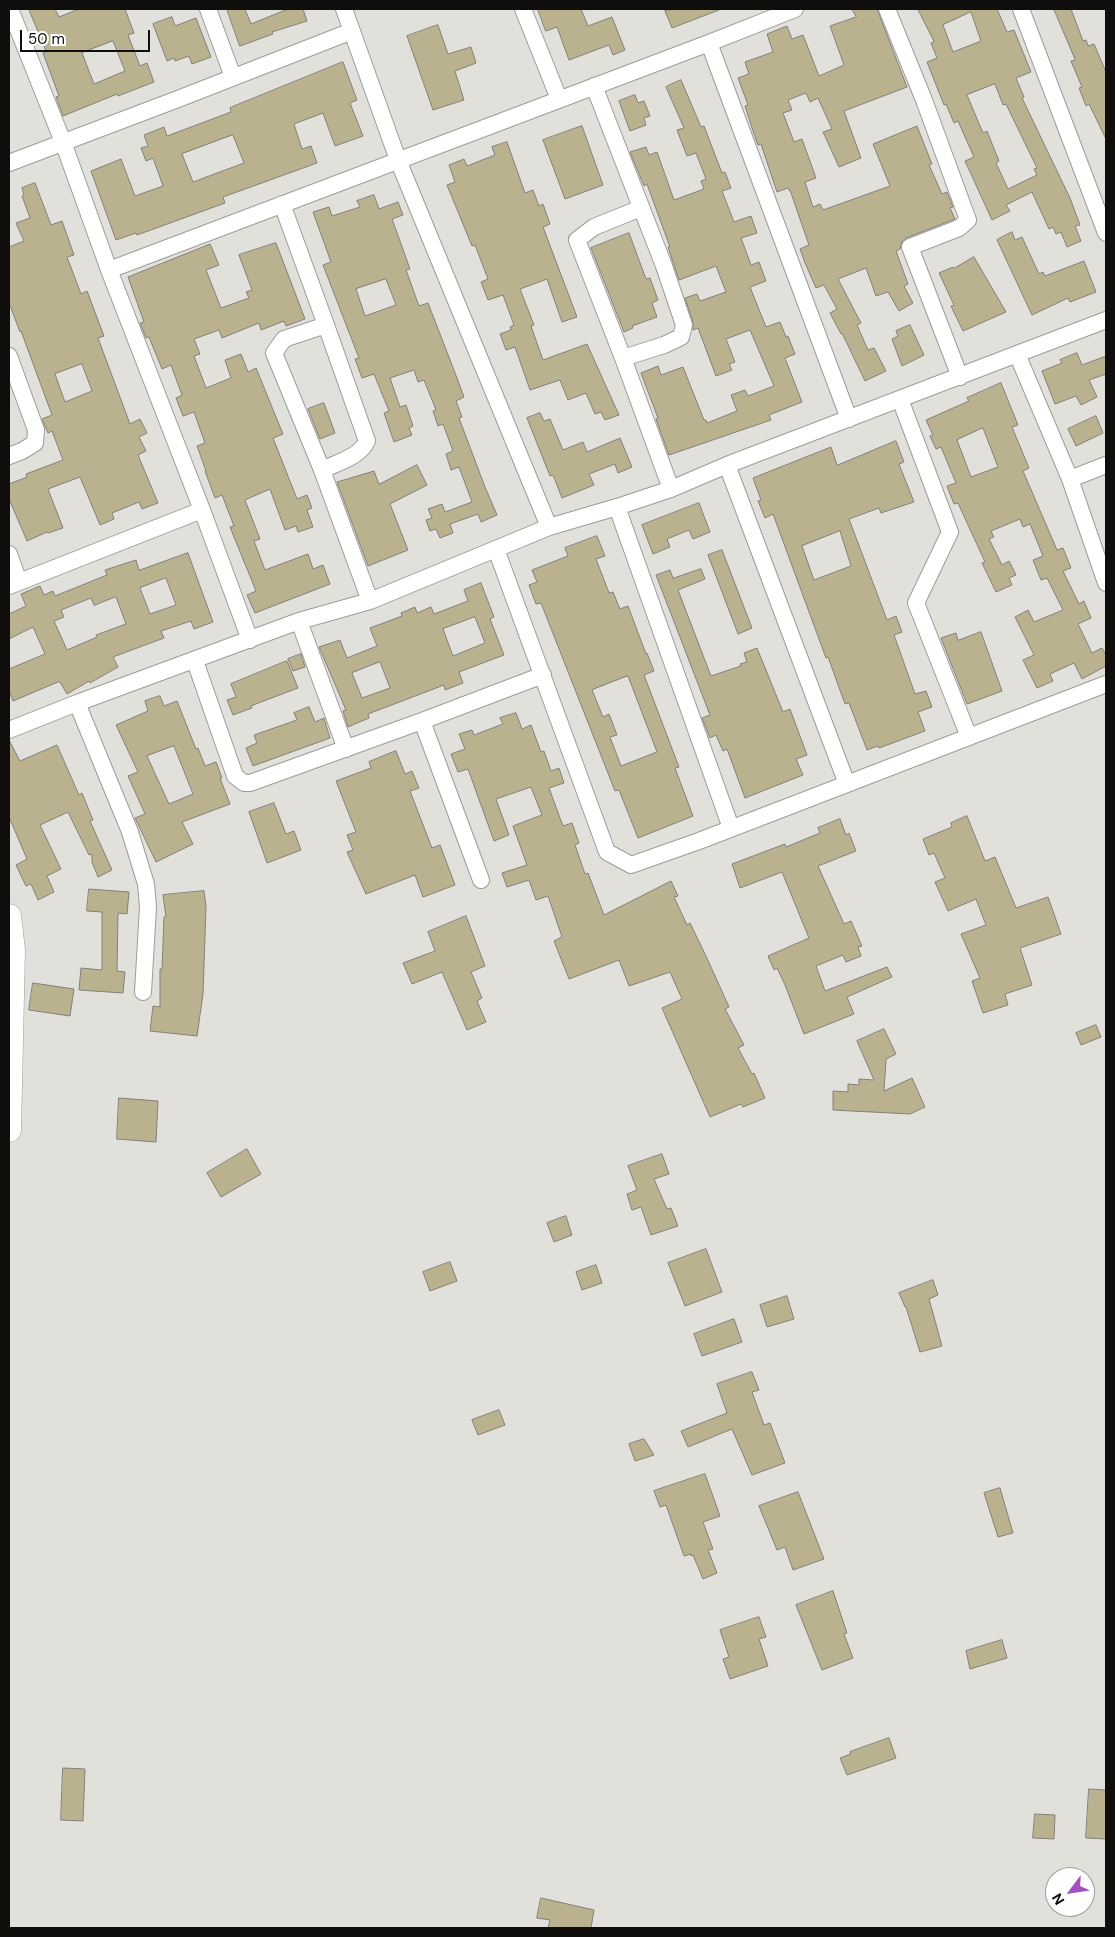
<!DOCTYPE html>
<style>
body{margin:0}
#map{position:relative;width:1115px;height:1937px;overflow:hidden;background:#e2e0db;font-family:"DM Sans",sans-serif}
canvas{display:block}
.frame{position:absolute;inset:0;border:10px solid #0f0e0d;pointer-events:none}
.north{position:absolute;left:1045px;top:1867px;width:50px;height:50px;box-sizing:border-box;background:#fff;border:1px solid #9f9f9e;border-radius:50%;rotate:239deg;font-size:14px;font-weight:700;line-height:20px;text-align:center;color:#0f0e0d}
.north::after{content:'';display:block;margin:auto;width:18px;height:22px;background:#a351c1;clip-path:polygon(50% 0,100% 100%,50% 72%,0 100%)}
.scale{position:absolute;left:20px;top:30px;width:130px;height:22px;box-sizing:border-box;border:2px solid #0f0e0d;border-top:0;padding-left:6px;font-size:15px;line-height:18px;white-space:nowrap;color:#0f0e0d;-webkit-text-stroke:4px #fff;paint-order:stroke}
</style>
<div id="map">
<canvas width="1115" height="1937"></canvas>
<div class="frame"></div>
<div class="north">N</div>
<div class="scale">50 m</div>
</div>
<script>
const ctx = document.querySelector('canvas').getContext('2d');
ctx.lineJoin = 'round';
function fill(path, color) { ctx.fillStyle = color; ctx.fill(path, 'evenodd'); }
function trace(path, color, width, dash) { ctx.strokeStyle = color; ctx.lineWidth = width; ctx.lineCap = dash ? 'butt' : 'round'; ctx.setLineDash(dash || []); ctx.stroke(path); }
const building = new Path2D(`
 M29,9H55L59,17L79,9H125L134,33L128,35L140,66L147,63L154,82L118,96L117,94L63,116L56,97L59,96L43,53L46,52ZM113,41L125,71L94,84L82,53Z
 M227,9H245L251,24L288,9H303L307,21L272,32L273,34L240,46Z
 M538,9H581L588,26L612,17L625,50L613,55L609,45L569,60L557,27L546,31Z
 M675,9H718L719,10L672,28L665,11Z
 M852,9H877L907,87L844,111L861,158L839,167L823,132L832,129L818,98L810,102L806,93L788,100L792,110L783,113L794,142L802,139L816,178L805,182L813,207L820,204L823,210L890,186L873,144L917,126L932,164L929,165L942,194L947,192L953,207L950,208L955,219L906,238L902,241L900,249L896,251L908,284L904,286L913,303L899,311L888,292L876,296L866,268L838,279L861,323L857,325L868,350L874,348L886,371L865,381L842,333L841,334L830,313L837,309L824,285L816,288L805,263L800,249L809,245L791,193L788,188L777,192L761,144L758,145L753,131L745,106L748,105L738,78L749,74L745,62L773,52L767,34L787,26L792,39L803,35L819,76L844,65L830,26L856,17Z
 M918,9H997L1007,32L1014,30L1031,72L1016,78L1024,97L1022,98L1070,198L1080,225L1075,226L1081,241L1067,247L1061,232L1056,234L1053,227L1049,229L1032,192L1006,205L1010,211L992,220L965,161L974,157L958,121L954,123L946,104L944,105L927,62L937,58L931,43L934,42ZM971,12L981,41L953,52L943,25ZM995,84L1003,105L1006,104L1037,168L1034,169L1037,175L1008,189L996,163L999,161L987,131L983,133L967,95Z
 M1054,9H1071L1083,41L1086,40L1088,46L1094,44L1106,72V139L1089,104L1086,106L1079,88L1082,87L1071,61L1075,60Z
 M172,17L175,26L196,18L211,57L192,64L189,56L175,61L174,58L167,61L153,24Z
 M438,25L448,54L471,47L476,63L455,71L464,100L433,110L407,36Z
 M343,62L357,100L350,103L363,136L335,146L323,113L294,124L302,149L311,146L317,163L223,197L225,203L137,235L136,233L116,240L91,171L121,159L135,196L163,186L153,158L146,161L141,148L148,146L144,135L164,127L167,136L231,112L230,108ZM233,135L244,163L193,182L182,154Z
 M681,80L701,127L704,126L722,173L725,172L731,188L722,191L734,222L751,216L757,233L741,238L751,265L759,262L766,281L750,287L766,327L780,322L786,337L788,336L795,354L785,358L802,402L769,415L771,420L669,455L656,419L658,418L641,373L658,366L661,375L683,367L704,420H706L707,423L737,411L731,395L745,390L748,396L774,386L750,330L726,339L735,362L729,364L732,370L716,376L698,328L693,330V322L685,298L697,294L700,301L726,292L716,266L679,280L668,247H670L647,184L644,186L630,152L646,147L649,155L657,152L674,200L704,189L701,181L706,179L696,153L687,156L677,130L684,128L666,87Z
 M635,95L638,103L644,101L650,116L644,118L646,125L630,131L619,101Z
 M582,126L603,185L565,199L543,140Z
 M507,142L525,193L533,190L539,206L543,204L550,224L543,227L577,317L562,322L547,279L520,289L534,325L531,326L543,360L587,344L619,415L605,420L601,412L595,414L586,393L568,400L560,380L530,390L515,347L506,350L500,334L511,330L510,327L514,325L503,295L488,300L481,282L488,279L475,245L472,246L447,185L455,182L449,165L464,159L467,166L495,155L492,147Z
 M35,183L51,225L62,221L74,255L67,257L81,294L87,291L104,336L98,338L130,424L140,419L147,433L139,437L146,451L138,455L158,503L142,509L139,502L112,513L114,519L100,525L80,477L48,489L63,528L48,533L47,532L27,541L9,499V484L27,477L26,474L63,460L52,431L48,433L42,419L52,415L21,331L20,332L9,303V247L24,241L16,223L30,218L22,196L24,195L22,188ZM82,364L92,391L65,402L55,374Z
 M374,195L379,209L398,202L403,215L392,219L410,269L406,270L419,306L428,303L457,378L464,397L456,401L462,417L459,418L485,487L497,515L481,522L478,514L450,524L453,533L440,538L436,529L430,531L426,520L432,518L428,509L442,504L445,512L472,502L459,467L451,470L446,454L453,451L443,424L438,426L433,411L436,410L424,380L418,382L414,370L390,378L400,407L406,405L413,426L409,428L412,435L394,442L384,413L389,411L374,374L362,378L355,359L359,358L323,265L331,262L313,212L329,207L332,216L360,207L357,201ZM386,279L396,305L365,316L356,289Z
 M1012,232L1015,240L1022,237L1039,274L1043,272L1045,276L1084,261L1096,292L1070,302L1068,298L1032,315L997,240Z
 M629,233L646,279L650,278L658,300L652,303L657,317L632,326L633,328L624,332L591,248Z
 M276,243L305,319L286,326L284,321L261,330L259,323L222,338L219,330L194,339L200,354L194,356L206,388L231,378L225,360L241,354L248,372L256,368L283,434L273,438L297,499L307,495L312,508L307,510L313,527L298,532L296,526L285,530L270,489L245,500L260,539L254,541L265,570L308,554L313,569L323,565L330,584L255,613L247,595L256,591L230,527L234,526L222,495L215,498L205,471H206L197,446L205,443L194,412L183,416L176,398L182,395L171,365L162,369L149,337L146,338L140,323L144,322L128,277L210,244L219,265L206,270L221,308L249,298L246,292L252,290L239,255Z
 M974,257L1006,312L963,331L951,306L954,305L939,273L953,267L954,268Z
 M910,325L924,355L902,366L892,339L898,336L896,331Z
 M1077,353L1082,365L1106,356V374L1089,380L1097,397L1081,405L1076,396L1055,404L1042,371L1062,363L1060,360Z
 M1001,383L1018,425L1012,427L1029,468L1023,471L1057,550L1063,548L1071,568L1063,571L1079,604L1084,601L1091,618L1078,624L1092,653L1102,648L1106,655V666L1082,679L1074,663L1050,674L1053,681L1037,688L1023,660L1034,655L1015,617L1028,610L1034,622L1063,610L1047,578L1041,580L1033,560L1043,556L1030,524L1023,527L1020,519L991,531L994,537L989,539L1002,565L1009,561L1016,575L1009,578L1012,585L996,592L982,563L985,562L958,503L954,504L947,486L956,483L941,447L936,449L930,436L933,435L926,420L969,401L967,398ZM983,428L998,467L971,477L957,440Z
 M324,403L335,433L320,439L308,409Z
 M540,413L544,421L550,419L563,450L583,442L587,452L620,438L632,467L618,473L615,464L589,474L594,485L562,498L553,475L550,476L527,418Z
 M1096,416L1103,433L1076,446L1068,429Z
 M896,441L904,462L899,464L914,502L881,513L879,508L849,519L887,620L896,616L902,632L894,635L915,694L926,691L932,707L918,712L925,731L879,748L878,746L867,750L849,703L845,704L828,657L826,658L773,514L765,518L758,501L761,500L753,478L831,447L837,465ZM840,531L851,566L814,580L802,546Z
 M417,465L427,485L390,504L408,550L368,566L337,482L374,471L379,484Z
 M699,503L710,532L693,539L689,530L667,539L670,547L653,554L642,525Z
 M597,536L605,556L596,559L609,593L613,592L620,609L628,606L646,654L647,653L654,671L644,675L679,767L675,768L693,816L638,838L619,790L615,791L541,603L536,604L529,585L537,582L532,570L568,556L565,548ZM628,676L657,752L621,766L610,737L617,735L609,714L603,717L592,690Z
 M722,550L752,628L738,634L708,555Z
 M188,553L213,622L194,629L191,621L161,631L164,638L113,657L118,667L90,683L89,681L67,694L60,682H58L13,701L9,691V669L45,654L33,627L9,639V614L26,606L21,594L40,586L44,595L53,591L55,596L107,575L105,570L136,560L139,570ZM166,578L176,605L150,614L140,588ZM116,597L126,624L96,635L97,637L67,650L54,621L64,617L61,610L91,598L94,605Z
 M701,569L705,579L678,590L711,676L741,666L740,664L747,662L744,653L757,648L783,712L790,709L807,755L796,759L803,775L745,798L727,749L723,751L716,735L710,738L702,718L710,715L656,575L670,570L673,578Z
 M481,583L494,617L490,619L504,655L459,672L463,683L445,690L444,685L431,690L368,714L369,718L348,727L343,711L346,710L319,647L340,640L347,658L377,646L370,628L402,616L401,613L415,607L417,613L431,607L434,614L468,601L464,590ZM475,617L485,643L453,656L443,629ZM380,662L390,688L362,698L352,673Z
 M981,632L1002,691L967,704L941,638L956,633L958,640Z
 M301,654L305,667L293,671L288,659Z
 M287,661L298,688L261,702L251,706L252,708L233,715L227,700L236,697L231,684Z
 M160,696L164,706L177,701L196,749L198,748L205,766L216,762L222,778H220L230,804L182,822L193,844L156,862L135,818L145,814L128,776L138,772L116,725L148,711L145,701ZM174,746L193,794L169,804L147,756Z
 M309,707L315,722L324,718L330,738L253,766L246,748L257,743L254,735L297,720L294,713Z
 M516,713L522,729L531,725L541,752L544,751L551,771L559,768L564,783L549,788L563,826L572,823L579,843L575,845L585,874L588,873L604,915L671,881L678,896L674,897L687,925L690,923L706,956L729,1007L725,1009L744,1045L738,1048L752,1074L754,1073L765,1098L743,1107L741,1104L710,1117L662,1008L682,999L670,972L629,986L619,960L569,979L554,941L562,937L548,896L536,900L529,880L507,887L502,873L527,865L513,826L542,815L531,787L496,799L509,835L494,841L468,769L458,772L451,754L465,749L459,734L472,730L474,735L503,724L500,718Z
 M9,740L20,761L57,745L79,795L82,793L93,820L90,821L112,870L98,877L92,862V854L89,855L68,812L40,825L61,869L47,876L54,892L38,900L31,884L26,886L16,865L27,859L9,817Z
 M396,751L405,774L412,771L419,788L410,791L432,848L440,845L455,885L423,897L415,875L366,894L347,852L353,850L347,835L356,832L336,781L371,768L369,762Z
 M274,803L286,834L294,831L301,850L267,863L249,812Z
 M967,816L985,861L995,857L1016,908L1048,897L1061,934L1020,948L1032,985L1005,994L1008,1005L983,1013L972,981L980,978L961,934L986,925L976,899L948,911L935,882L945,878L934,853L929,855L923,839L952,827L951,823Z
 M840,819L846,835L849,833L856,851L818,866L844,924L851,921L862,946L858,947L861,956L846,962L843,955L816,966L825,991L887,967L892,977L847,997L854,1014L804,1034L785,985L777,968L774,970L768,956L809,938L782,872L740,888L732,864L785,844L786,847L820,833L818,828Z
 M89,889L129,892L127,914L118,913L117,971L125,972L123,993L79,990L81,968L102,970V912L87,911Z
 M204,891L206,906L203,994L197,1036L150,1031L153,1006L160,1007V969H162L164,917H166L163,895Z
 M466,916L485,966L471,972L482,998L477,1001L486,1022L467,1030L442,972L412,984L403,963L435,951L428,932Z
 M33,983L74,989L70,1016L29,1010Z
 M1096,1025L1101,1037L1081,1045L1076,1033Z
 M884,1029L896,1054L886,1059L884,1091L912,1078L925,1107L910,1114L833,1110V1091L848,1092V1084L859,1085V1079L874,1080L857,1041Z
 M119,1098L158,1101L156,1142L117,1139Z
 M247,1149L261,1174L221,1197L207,1173Z
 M662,1154L669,1174L654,1179L667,1209L671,1208L678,1226L651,1235L641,1207L632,1210L627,1194L637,1190L628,1166Z
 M566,1216L572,1235L554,1242L547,1223Z
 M706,1249L722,1292L685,1306L668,1263Z
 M450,1262L457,1281L430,1291L423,1272Z
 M596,1265L602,1283L582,1290L576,1272Z
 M933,1280L938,1295L929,1299L942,1346L920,1352L906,1307H905L899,1293Z
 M787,1296L794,1319L767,1327L760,1305Z
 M734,1319L742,1342L702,1356L694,1334Z
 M752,1372L759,1390L752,1392L764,1425L770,1423L785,1463L752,1475L732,1429L688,1447L681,1431L727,1413L717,1384Z
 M499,1410L505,1425L478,1435L472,1420Z
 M644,1439L654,1455L635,1461L629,1444Z
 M705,1474L720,1516L703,1522L713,1549L708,1550L717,1573L703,1579L693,1555L691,1556V1554L684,1556L666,1505L660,1507L654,1491Z
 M1000,1488L1013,1533L998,1537L984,1493Z
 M798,1492L824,1559L793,1570L785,1547L777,1550L759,1506Z
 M833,1591L847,1633L844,1634L853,1658L822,1670L796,1605Z
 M759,1617L766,1637L759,1639L768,1666L730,1679L723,1659L729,1657L720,1630Z
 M1002,1640L1007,1658L970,1669L966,1651Z
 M889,1738L896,1758L847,1775L840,1758L851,1754L850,1752Z
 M63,1768L85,1769L83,1821L61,1820Z
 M1089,1789L1106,1790V1839L1086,1838Z
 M1035,1814L1055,1815L1054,1839L1033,1838Z
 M541,1898L594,1910L591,1928H548L550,1920L537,1918Z`);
fill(building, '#bab28f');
trace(building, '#81807b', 1);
const street = new Path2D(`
 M10,9L63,142L109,270L202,510L250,640
 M208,9L233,77
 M344,9L398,160L549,527
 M523,9L559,99
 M887,9L924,100L968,220L959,228L910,247L960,377
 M1021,9L1106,233
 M709,43L849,419
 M594,86L664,266L684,325L681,337L664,345L623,358L671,489
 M9,163L178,99L352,31
 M282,204L326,325L284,339L274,353L322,470L370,601
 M109,270L709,43L795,9
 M1017,354L1070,479L1106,583
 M9,356L36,430L35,443L22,451L9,456
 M623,358L577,240L594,227L641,208
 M900,399L950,532L916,603L969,737
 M727,465L847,784
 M322,470C336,463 360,457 367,441L326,325
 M1070,479L1106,465
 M617,507L731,828
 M496,549L607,852L631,865L699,841L1106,684
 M9,554L19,582
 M9,586L202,510
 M299,621L346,749
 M195,661L235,776L244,783H250L422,721L543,675
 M77,703L130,832L146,884L148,907L143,992
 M422,721L481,880
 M9,730L77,703L299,621L370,601L549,527L617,507L671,489L727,465L1106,320`);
const secondary = new Path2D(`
 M9,916L13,950L9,1130`);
trace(street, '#9d9c97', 18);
trace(secondary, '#9d9c97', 25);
trace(street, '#fff', 16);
trace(secondary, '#fff', 24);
</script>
